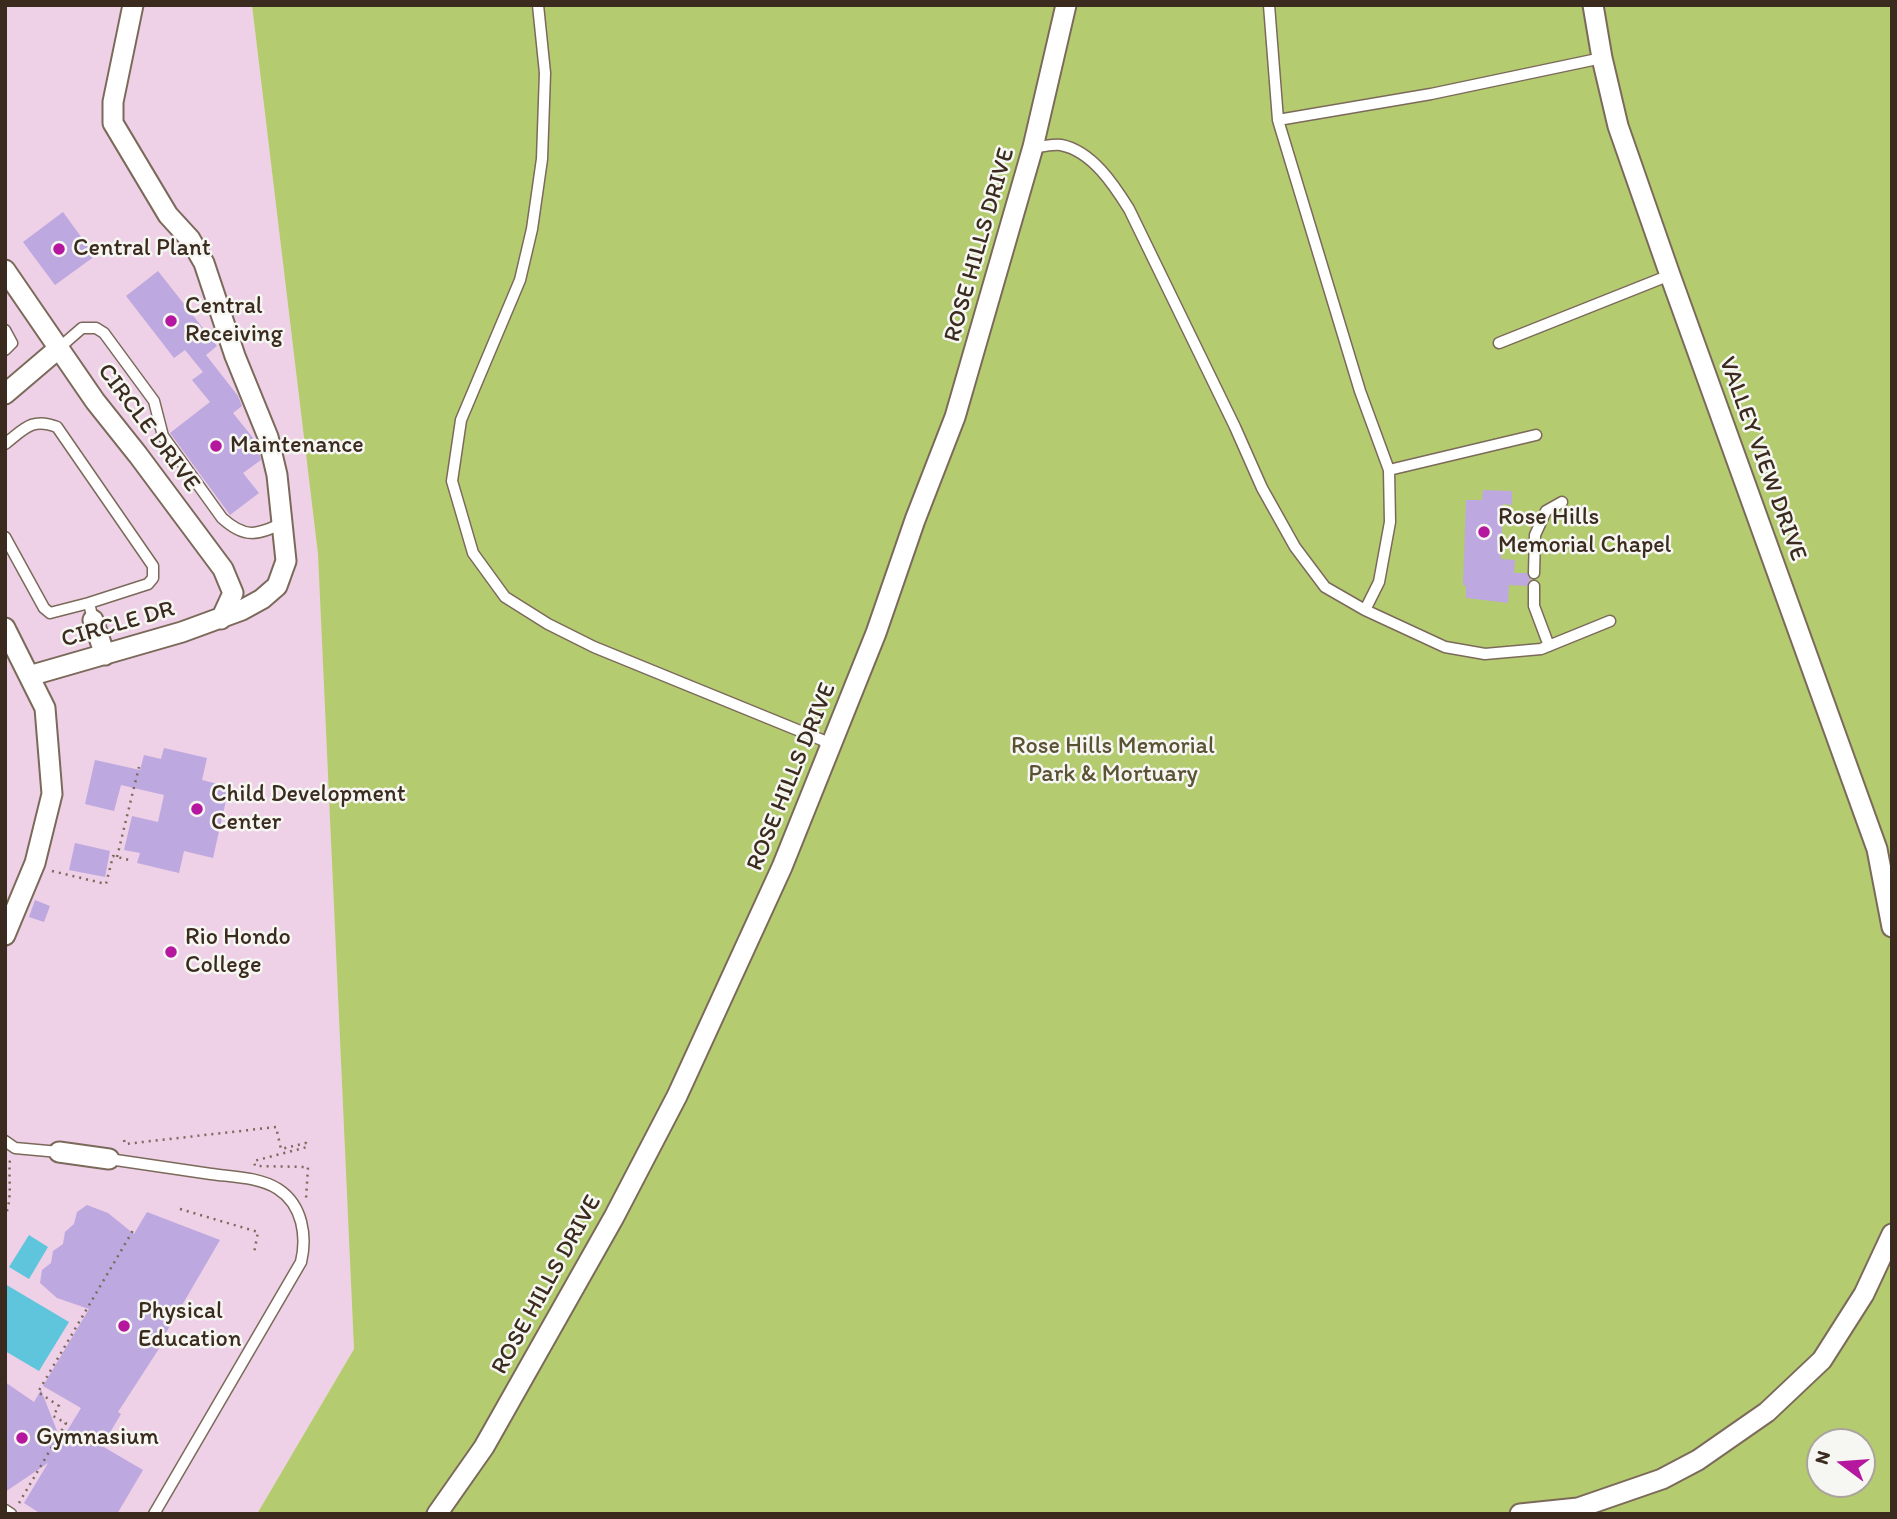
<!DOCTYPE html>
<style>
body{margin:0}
#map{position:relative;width:1897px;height:1519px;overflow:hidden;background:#f3e2ca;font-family:Itim,sans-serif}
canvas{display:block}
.frame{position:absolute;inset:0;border:7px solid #3b2a1e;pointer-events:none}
.north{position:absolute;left:1806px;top:1428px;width:70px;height:70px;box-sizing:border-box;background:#f6f6f2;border:2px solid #aba49d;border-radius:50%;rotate:286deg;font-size:19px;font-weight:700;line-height:28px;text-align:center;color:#3b2a1e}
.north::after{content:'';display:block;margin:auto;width:24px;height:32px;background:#b5179e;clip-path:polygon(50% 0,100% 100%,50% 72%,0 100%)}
</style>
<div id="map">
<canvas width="1897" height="1519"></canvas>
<div class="frame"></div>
<div class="north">N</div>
</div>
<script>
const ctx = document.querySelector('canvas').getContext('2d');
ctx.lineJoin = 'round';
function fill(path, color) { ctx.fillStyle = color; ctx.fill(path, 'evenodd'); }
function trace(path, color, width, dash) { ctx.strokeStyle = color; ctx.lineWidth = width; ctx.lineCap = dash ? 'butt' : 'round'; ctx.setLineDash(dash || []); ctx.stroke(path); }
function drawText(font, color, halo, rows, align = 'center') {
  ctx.font = font + ' Itim,sans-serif'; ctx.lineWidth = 5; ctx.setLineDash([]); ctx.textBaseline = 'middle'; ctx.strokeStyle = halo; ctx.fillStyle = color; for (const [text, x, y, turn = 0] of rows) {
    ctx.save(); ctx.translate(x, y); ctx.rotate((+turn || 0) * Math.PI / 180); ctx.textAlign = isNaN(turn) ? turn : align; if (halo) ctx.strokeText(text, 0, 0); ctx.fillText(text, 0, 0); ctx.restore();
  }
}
fill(new Path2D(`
 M5,5H252L318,554L354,1349L257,1514H5Z`), '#eed0e7');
fill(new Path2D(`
 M252,5H1892V1514H257L354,1349L318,554ZM1820,1442H1862V1484H1820Z`), '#b5cb6f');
fill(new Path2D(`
 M29,1235L48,1247L29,1279L9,1267Z
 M5,1284L69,1322L39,1371L5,1351Z`), '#5ec5dc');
fill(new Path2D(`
 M63,212L95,256L55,285L23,242Z
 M158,271L217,346L206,355L238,396L242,406L233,413L257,443L261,460L243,473L259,493L230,515L170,433L210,402L192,380L203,372L185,350L174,358L126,296Z
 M1483,490L1512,491V505L1503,504L1501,559L1515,560L1514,573H1527L1531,580L1527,586L1509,585L1508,603L1466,598V586L1463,585L1466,500H1482Z
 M164,748L207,758L202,780L229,787L213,858L184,851L179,873L137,863L140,853L124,850L132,816L158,822L164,795L121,785L114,811L85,804L95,760L140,770L144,755L161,759Z
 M75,843L110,851L105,877L69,870Z
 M35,900L50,906L44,922L29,917Z
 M87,1205L108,1213L134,1234L147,1212L220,1240L160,1343L162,1344L118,1412L121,1414L102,1446L143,1470L117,1514H41L24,1503L48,1463L5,1492V1382L34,1402L41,1390L61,1441L81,1408L43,1386L89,1309L57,1298L40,1283L42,1270L51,1263L53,1251L63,1244L65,1232L74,1224L77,1212Z`), '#bda8df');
const lane = new Path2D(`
 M538,5L545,73L542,159L532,229L520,280L461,420L452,481L473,553L505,597L548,624L594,647L822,740L831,747
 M1269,5L1278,120L1360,391L1389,470L1390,522L1379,582L1365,610
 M1278,120L1431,94L1602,58
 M1033,147C1041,147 1053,144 1061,145C1092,151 1114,185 1129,209L1235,427L1262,488L1295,547L1325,587L1365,610L1445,647L1485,654L1541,649L1610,621
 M5,330L12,343L5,350
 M1499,343L1670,275
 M59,348L82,328H96L104,333L154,401L163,436L222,518C245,539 257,535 283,523
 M5,444C24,429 32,417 57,427L153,566V578L148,584L89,603
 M1389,470L1536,435
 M5,537L44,608L50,613L89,603L93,620
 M1534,573L1535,535L1546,511L1562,502
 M1534,586V606L1549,646
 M5,1141L15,1148L59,1152
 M109,1159C143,1164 177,1169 211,1174C233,1177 259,1177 278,1189C303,1205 307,1237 301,1262L154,1514
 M5,1510L11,1514`);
const street = new Path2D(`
 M1593,5L1602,58L1618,126L1670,275L1877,849L1892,927
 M5,270L95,401L138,455L223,569L233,593L221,619
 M5,394L59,348
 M93,620L105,655
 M5,628L45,708L52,794L35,863L5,935
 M29,676L182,632L242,610L262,599L277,586L286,561L277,475L268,437L235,356L204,263L190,239L168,215L113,123V102L133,5
 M59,1152L109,1159
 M437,1514L484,1447L614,1217L677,1096L782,867L876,633L915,520L955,417L1033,147L1066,5
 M1520,1514L1578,1508L1662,1479L1698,1460L1767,1412L1822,1360L1864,1294L1892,1234`);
trace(lane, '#7b6a5a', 13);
trace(street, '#7b6a5a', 23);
trace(new Path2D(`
 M117,857L139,767
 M52,871L106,884L113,856L133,861
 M124,1140L125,1144L276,1127L281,1149L306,1143L307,1147L254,1161L255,1166L308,1167L306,1199
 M180,1209L258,1232L254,1253
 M5,1218C13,1193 8,1183 10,1159
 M19,1503L66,1423L53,1416L59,1406L38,1392L135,1227`), '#7b6a5a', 2.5, [2, 5]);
trace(lane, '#fff', 10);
trace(street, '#fff', 19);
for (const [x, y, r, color] of [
 [59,249,7,"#b5179e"],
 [171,321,7,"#b5179e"],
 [216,446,7,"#b5179e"],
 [1484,532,7,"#b5179e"],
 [197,809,7,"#b5179e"],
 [171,952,7,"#b5179e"],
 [124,1326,7,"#b5179e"],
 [22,1438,7,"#b5179e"]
]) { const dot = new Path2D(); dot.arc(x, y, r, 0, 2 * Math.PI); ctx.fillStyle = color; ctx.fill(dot); trace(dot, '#f6f6f2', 2.5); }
drawText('24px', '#3b2a1e', '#f6f6f2', [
 ["ROSE HILLS DRIVE",980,245,-74],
 ["CIRCLE DRIVE",148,428,53],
 ["VALLEY VIEW DRIVE",1762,459,70],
 ["CIRCLE DR",118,625,-16],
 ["ROSE HILLS DRIVE",792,777,-68],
 ["ROSE HILLS DRIVE",547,1285,-61]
]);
drawText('24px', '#3b2a1e', '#f6f6f2', [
 ["Central Plant",73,249],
 ["Central",185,307],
 ["Receiving",185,335],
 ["Maintenance",230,446],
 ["Rose Hills",1498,518],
 ["Memorial Chapel",1498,546],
 ["Child Development",211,795],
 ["Center",211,823],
 ["Rio Hondo",185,938],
 ["College",185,966],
 ["Physical",138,1312],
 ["Education",138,1340],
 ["Gymnasium",36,1438]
], 'left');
drawText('24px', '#5a5232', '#f6f6f2', [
 ["Rose Hills Memorial",1113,747],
 ["Park & Mortuary",1113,775]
]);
</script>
